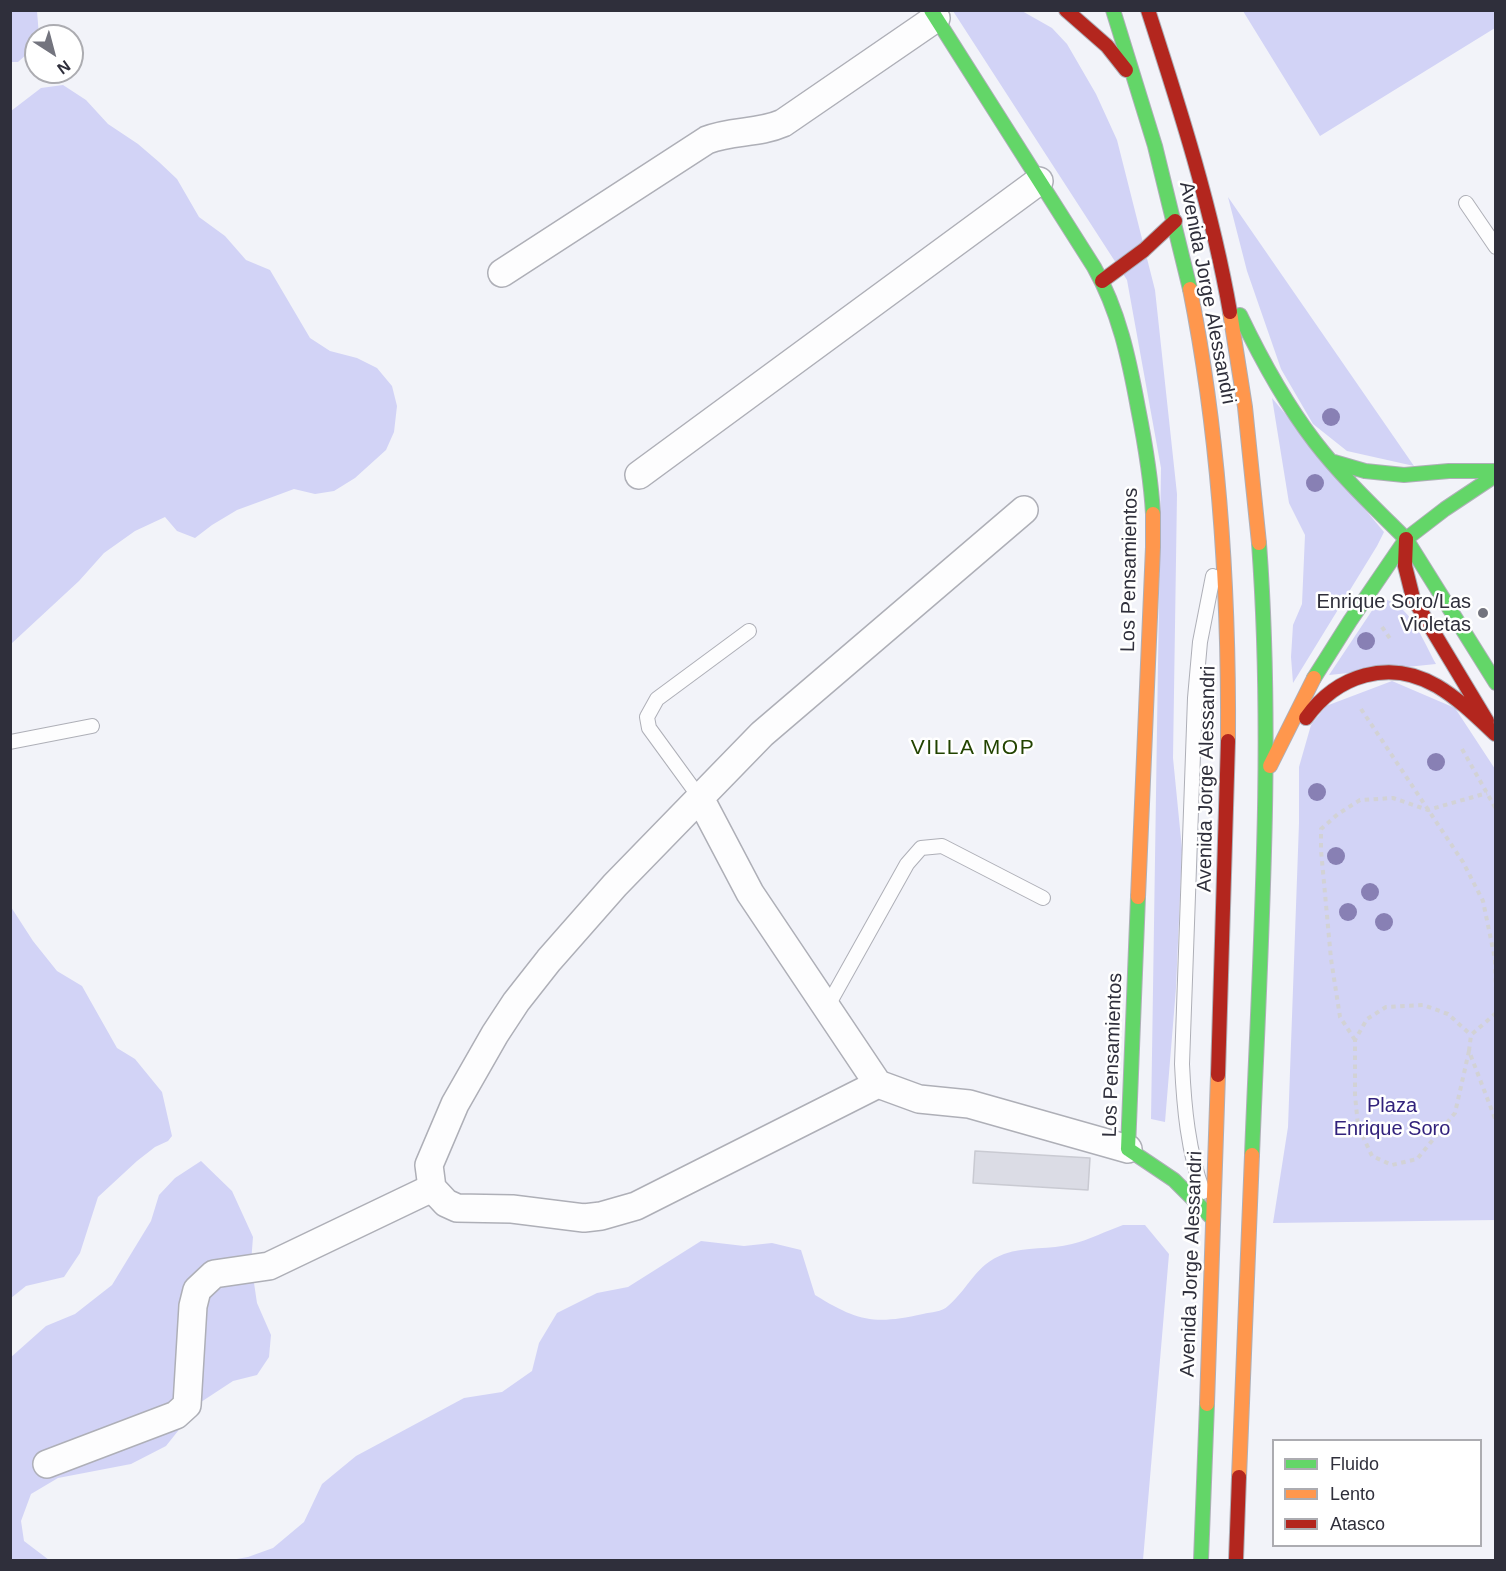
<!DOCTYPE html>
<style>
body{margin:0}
#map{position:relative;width:1506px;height:1571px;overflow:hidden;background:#f2f3f9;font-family:Helvetica,sans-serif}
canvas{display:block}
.frame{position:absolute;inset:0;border:12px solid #2f2f3b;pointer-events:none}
.legend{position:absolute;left:1272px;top:1439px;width:210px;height:108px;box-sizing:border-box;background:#fff;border:2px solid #acacb1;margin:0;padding:8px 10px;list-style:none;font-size:18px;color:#2f2f3b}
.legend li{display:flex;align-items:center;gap:12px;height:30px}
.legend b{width:30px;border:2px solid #acacb1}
.north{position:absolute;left:24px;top:24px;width:60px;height:60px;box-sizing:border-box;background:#fff;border:2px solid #acacb1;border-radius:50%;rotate:144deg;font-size:16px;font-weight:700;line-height:24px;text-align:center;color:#2f2f3b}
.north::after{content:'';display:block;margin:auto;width:21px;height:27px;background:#73747e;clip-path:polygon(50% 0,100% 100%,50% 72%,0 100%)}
</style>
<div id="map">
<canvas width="1506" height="1571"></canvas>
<div class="frame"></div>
<ul class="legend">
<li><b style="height:8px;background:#63d668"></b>Fluido</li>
<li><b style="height:8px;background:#ff974d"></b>Lento</li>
<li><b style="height:8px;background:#b3261e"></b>Atasco</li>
</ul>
<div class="north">N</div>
</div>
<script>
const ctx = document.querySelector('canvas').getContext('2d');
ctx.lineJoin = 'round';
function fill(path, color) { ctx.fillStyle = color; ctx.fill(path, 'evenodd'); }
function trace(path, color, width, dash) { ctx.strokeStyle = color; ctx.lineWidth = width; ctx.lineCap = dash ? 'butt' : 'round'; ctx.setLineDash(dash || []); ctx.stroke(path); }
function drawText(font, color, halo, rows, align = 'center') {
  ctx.font = font + ' Helvetica,sans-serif'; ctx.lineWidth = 5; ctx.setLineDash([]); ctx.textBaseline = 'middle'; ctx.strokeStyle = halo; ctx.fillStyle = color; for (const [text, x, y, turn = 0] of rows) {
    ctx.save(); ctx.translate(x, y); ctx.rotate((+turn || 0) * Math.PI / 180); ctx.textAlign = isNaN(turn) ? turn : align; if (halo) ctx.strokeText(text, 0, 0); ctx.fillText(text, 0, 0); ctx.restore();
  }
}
fill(new Path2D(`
 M10,11H37L39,36H36V46L18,62H11Z
 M953,11H1022L1052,28L1067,44L1096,94L1117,140L1155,290L1177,494L1173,758L1182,849L1176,988L1165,1122L1151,1119L1161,468L1127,280Z
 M1243,11H1495V28L1320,136Z
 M63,85L86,100L108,124L138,144L159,162L177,179L199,217L225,236L246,260L270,270L310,338L330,351L357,358L377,368L392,386L397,406L394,432L386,450L355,478L334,491L315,494L294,489L267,499L237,510L212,525L195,538L177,531L165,517L135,531L104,553L79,581L11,644V111L41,88Z
 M1228,197L1414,466L1347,451L1313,424L1281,369L1247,271Z
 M1272,398L1384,532L1377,546L1293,683L1291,657L1293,625L1302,604L1305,535L1289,503Z
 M1387,600C1412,608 1424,643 1436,664L1329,675L1377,603Z
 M1392,681L1455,708L1495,769V1220L1273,1223L1288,1127L1299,823V767L1311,725L1326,706Z
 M11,907L33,941L57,971L82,986L117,1048L135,1059L162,1092L172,1136L168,1141L155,1147L137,1161L98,1197L80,1253L64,1277L26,1286L11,1298Z
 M201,1161L232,1191L253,1237L251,1263L257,1303L271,1335L269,1357L257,1375L233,1381L201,1402L166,1446L131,1464L58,1478L31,1494L21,1521L24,1541L49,1560H11L10,1358L46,1326L75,1314L112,1285L151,1221L159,1195L175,1178Z
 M1123,1225H1145L1169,1254L1143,1560H231L248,1557L273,1548L304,1522L322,1484L356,1456L464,1398L502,1392L532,1371L539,1343L557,1313L597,1293L628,1287L701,1241L744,1246L772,1243L801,1250L815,1295C857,1321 874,1325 923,1314C931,1312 942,1312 948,1306C970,1287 975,1265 1004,1254C1026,1246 1050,1250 1072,1244C1089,1240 1106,1231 1123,1225Z`), '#d2d3f6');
const building = new Path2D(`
 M975,1151L1090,1158L1088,1190L973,1183Z`);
fill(building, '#dbdce5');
trace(building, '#c9cad2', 1.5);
const lane = new Path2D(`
 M1466,203L1496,247
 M10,742L92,726
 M700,798L649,728L647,717L657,699L749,631
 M826,1009L907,864L921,848L942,846L1043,898
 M1203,1192C1188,1151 1184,1107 1182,1064L1195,698L1200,642L1213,576`);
const street = new Path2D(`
 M502,273L707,140C732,130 758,134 783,123L936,18
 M639,475L1039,181
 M1024,510L762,734L615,885L549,960L516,1002L495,1034L455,1104L429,1165L432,1188L446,1203L457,1208L512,1209L584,1218L601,1216L636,1206L878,1084L919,1099L969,1104L1128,1149
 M700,798L750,893L878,1084
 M47,1464L176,1415L187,1405L193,1306L197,1290L214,1274L269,1266L432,1188`);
const fast = new Path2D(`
 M931,10L1094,267C1119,311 1129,359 1138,408C1145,443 1151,478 1153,514
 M1113,10L1155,146L1190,289
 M1240,315C1261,359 1285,403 1315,442C1342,477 1375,508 1406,539L1350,621L1314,678
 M1334,462L1365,471L1404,475L1449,471H1496
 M1406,539L1496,683
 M1406,539L1445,509L1496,475
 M1128,1149L1138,897
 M1128,1149L1174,1180L1213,1219
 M1252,1155C1260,952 1274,747 1259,543
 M1201,1560L1207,1404`);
const slow = new Path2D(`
 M1190,289C1220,439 1229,589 1228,741
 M1230,312L1245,407L1259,543
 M1270,766L1314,678
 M1138,897L1153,547V514
 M1207,1404L1218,1075
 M1239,1477L1252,1155`);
const jam = new Path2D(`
 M1066,10L1107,46L1126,70
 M1148,10C1180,109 1212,209 1230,312
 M1102,281L1144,250L1175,221
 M1406,539L1405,566L1413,598L1487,721
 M1306,718C1337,675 1389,658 1437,686C1459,699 1477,717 1495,734
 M1218,1075L1228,741
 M1236,1560L1239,1477`);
trace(lane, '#aeafb7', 16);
trace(street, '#aeafb7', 30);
trace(fast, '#aeafb7', 16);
trace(slow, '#aeafb7', 16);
trace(jam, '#aeafb7', 16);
trace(new Path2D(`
 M1382,627L1391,640
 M1361,709L1463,862L1483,901L1495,959L1496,993
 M1462,749L1496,809
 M1496,1013L1471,1035L1469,1051L1496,1121
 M1355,1040L1340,1017L1331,959L1321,850V829L1338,814L1360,800L1393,798L1428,810L1487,793
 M1469,1051L1455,1113L1417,1159L1392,1165L1372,1156L1358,1126L1355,1095V1040L1367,1019L1386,1007L1423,1005L1448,1014L1471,1035`), '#d2d2d5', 4, [4.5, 4.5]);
trace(lane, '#fdfdfe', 14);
trace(street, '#fdfdfe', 27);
trace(fast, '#63d668', 14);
trace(slow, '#ff974d', 14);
trace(jam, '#b3261e', 14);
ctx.fillStyle = '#8880b4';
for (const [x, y] of [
 [1331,417],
 [1315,483],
 [1366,641],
 [1436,762],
 [1317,792],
 [1336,856],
 [1370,892],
 [1348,912],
 [1384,922]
]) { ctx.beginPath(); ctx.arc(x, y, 9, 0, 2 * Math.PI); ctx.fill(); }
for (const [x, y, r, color] of [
 [1483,613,6,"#73747e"]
]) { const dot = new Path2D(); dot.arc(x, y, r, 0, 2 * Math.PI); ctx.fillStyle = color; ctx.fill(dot); trace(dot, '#fff', 2); }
drawText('20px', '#2f2f3b', '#fff', [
 ["Avenida Jorge Alessandri",1207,293,79],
 ["Los Pensamientos",1130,570,-89],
 ["Avenida Jorge Alessandri",1207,779,-89],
 ["Los Pensamientos",1113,1055,-88],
 ["Avenida Jorge Alessandri",1192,1264,-88]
]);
drawText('20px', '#2f2f3b', '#fff', [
 ["Enrique Soro/Las",1471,602],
 ["Violetas",1471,625]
], 'right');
drawText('20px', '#32227c', '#fff', [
 ["Plaza",1392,1106],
 ["Enrique Soro",1392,1129]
]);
ctx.letterSpacing = '1.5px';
drawText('21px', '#224300', '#fff', [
 ["VILLA MOP",973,748]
]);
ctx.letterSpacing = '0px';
</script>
